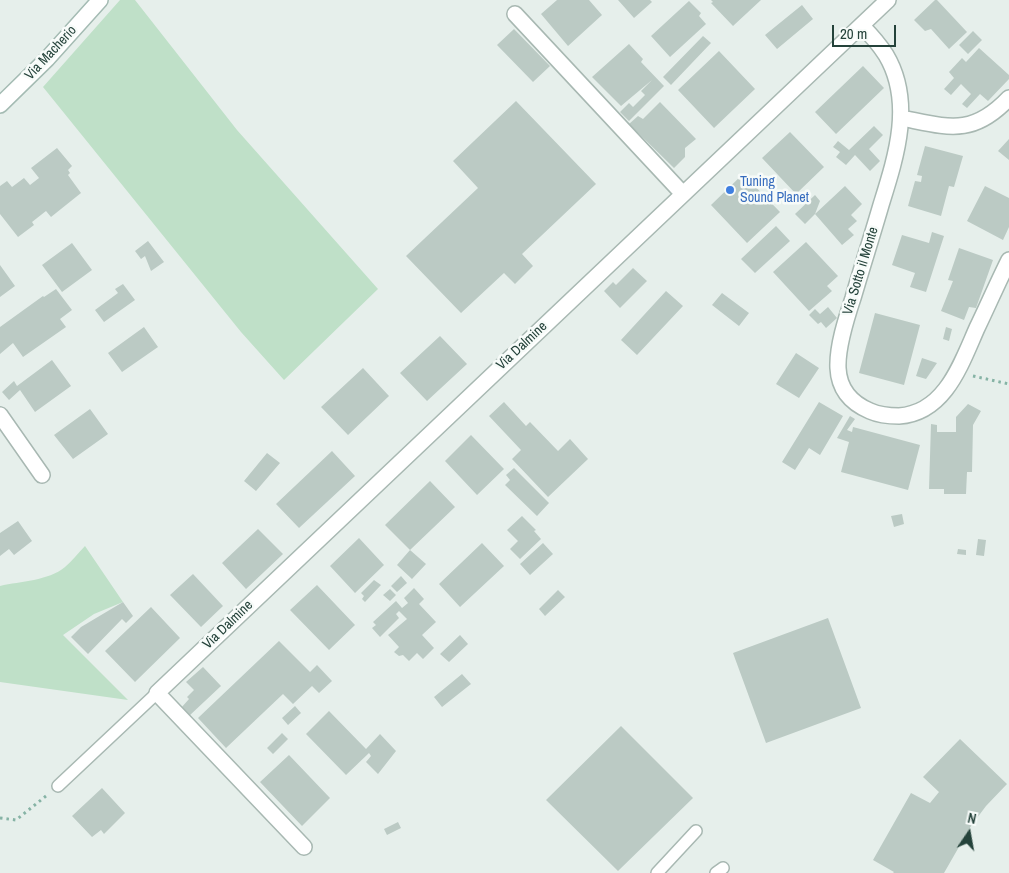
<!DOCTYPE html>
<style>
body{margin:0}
#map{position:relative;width:1009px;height:873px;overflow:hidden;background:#e6efeb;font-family:"Archivo Narrow",sans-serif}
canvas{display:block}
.north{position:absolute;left:944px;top:808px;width:50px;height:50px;-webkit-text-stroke:4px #f7fbf9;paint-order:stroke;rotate:12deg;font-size:14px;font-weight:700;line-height:20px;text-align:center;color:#24423a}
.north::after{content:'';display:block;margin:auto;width:18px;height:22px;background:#24423a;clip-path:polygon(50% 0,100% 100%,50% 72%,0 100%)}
.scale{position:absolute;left:832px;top:25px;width:64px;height:22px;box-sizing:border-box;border:2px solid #24423a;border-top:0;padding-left:6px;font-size:15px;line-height:18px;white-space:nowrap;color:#24423a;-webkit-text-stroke:4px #f7fbf9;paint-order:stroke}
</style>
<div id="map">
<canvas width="1009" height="873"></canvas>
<div class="north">N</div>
<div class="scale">20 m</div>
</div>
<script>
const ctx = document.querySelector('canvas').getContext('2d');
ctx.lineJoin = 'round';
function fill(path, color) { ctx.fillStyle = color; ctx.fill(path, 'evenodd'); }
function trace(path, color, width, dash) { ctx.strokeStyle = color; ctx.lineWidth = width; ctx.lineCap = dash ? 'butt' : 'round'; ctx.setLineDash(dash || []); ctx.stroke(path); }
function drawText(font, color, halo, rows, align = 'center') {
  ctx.font = font + ' "Archivo Narrow",sans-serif'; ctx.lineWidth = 5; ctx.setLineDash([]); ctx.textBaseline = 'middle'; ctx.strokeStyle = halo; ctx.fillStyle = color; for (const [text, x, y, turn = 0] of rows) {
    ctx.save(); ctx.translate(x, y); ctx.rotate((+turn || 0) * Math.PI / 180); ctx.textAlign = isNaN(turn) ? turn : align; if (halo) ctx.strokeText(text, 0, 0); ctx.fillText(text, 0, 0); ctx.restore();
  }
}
fill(new Path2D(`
 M120,0H135L237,130L378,289L284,380L241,332L43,87Z
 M85,546L123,602L94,614L63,635L128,700L0,682V586C21,581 48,581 65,567C72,561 78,553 85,546Z`), '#bfe0c8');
fill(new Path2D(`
 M557,0H589L602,15L568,46L541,14Z
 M618,0H650L652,2L634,18Z
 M711,0H761L733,26L711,3L713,2Z
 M935,0H937L967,32L949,49L931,29L925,31L914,20Z
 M689,1L701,13L699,16L706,24L670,57L651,36Z
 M802,5L813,19L777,49L765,35Z
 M514,29L550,66L533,82L497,45Z
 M973,31L982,40L968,54L959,45Z
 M703,36L711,43L671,85L663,77Z
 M629,44L643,59L641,62L664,86L629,121L620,112L629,103L633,107L645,95L641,91L652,80L621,106L592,77Z
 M979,48L1009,75V79L988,101L980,94L967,108L962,104L971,94L961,84L951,95L944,89L954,78L949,72L962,58L966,62Z
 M719,51L755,89L714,128L678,90Z
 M863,66L884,88L836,134L815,112Z
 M516,101L596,184L522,254L533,266L515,284L504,273L461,313L406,256L478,188L453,161Z
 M660,102L696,139L685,148V157L674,168L629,124L638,116L643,119Z
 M874,126L883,135L869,149L880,161L870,171L855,155L846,165L836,157L840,152L833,147L838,141L849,150Z
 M790,132L824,167L796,194L762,158Z
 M1009,139V160L998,151Z
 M925,146L963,156L954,187L949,186L941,216L908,206L915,181L921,182L922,176L917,175Z
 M57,148L72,166L68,170L70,173L68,175L81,193L51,217L46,211L32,222L34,225L18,237L0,214V186L7,181L12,187L24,178L30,185L39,178L31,168Z
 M743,174L780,212L747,243L711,205Z
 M845,186L862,204L851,215L857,221L848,229L854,235L842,245L815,214Z
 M985,186L1009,198V227L1003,240L967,221Z
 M815,195L820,201L815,214L805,224L795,214Z
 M776,226L790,241L755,273L741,259Z
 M932,232L944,236L926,292L910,287L915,273L892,265L902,235L929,243Z
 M148,241L164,262L151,271L145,256L141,259L135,251Z
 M806,242L838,276L827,286L832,291L809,311L773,272Z
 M72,243L92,270L62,292L42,265Z
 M959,248L993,260L976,308L969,307L964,320L941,311L953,281L948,280Z
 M0,265L15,286L0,297Z
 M633,268L647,281L620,308L604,291L613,282L616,285Z
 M123,284L135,300L104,322L95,310L118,293L115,289Z
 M56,289L72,310L60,319L66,327L23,357L13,343L0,354V327L43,296L44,297Z
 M666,291L683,306L637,355L621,340Z
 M722,293L749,313L739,326L712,305Z
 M828,307L837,318L826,328L821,322L818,324L809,315L815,309L820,314Z
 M875,313L920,325L904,385L859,373Z
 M144,327L158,347L122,372L108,353Z
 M946,327L952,329L949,341L943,339Z
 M440,336L467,364L427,401L400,373Z
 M796,353L819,368L799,398L776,384Z
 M922,358L937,363L926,379L916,376Z
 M52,360L71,386L35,412L20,390L9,400L2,392L14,381L17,386Z
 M363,368L389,396L348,435L321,407Z
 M504,402L526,426L530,422L558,451L570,439L588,459L548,497L512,459L521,450L489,416Z
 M819,402L843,416L820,455L809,448L795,470L782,462Z
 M968,404L981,411L973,425L972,472H967L966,494H944V489H929L931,424L937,425V432H956V417Z
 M90,409L108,434L73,459L54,435Z
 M850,416L855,419L847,430L852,432L853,427L920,445L908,490L841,472L849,442L837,438Z
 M471,435L504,469L477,495L445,461Z
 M332,451L355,476L299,528L276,504Z
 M267,453L280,463L256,491L244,481Z
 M514,468L549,503L537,516L505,485L510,480L506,475Z
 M430,481L455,507L410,550L426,564L412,579L397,565L410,550L385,525Z
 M902,514L904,524L894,527L891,516Z
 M522,516L536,530L534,531L541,539L520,559L510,549L518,541L507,530Z
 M18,521L32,541L14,555L9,549L0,556V533Z
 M258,529L283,554L246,589L222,563Z
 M359,538L384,565L355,593L330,566Z
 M978,539L986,540L984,556L976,555Z
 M482,543L504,566L460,607L439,584Z
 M543,543L553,554L530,575L520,564Z
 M958,549L966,550V555L957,554Z
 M193,574L223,606L201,627L170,595Z
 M401,576L407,583L397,592L391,586Z
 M374,580L381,585L365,602L362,599L364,596L361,593Z
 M317,585L355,625L329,650L290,610Z
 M414,588L424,599L419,604L436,622L422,635L434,648L423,659L417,653L409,661L403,655L399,656L394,652L399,647L388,635L407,619L399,611L396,614L399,618L380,637L372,628L376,625L373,622L396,601L402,608L408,603L404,598Z
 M390,589L396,595L390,601L383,595Z
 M558,590L565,597L545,616L539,609Z
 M123,602L133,616L126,623L122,619L88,654L71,637L81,627Z
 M151,607L180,638L135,682L105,651Z
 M828,618L861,708L766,743L733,653Z
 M460,635L468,644L449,662L440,654Z
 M279,641L310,672L317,665L332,681L319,693L312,686L293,704L283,694L226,748L198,718Z
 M203,667L221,686L189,716L181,708L189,699L187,697L194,690L186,682Z
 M462,674L471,684L442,707L434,697Z
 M295,706L301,713L288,725L282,718Z
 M329,711L366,749L380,734L396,751L378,774L366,762L371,756L369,753L346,775L306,734Z
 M621,726L693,798L618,871L546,800Z
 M282,733L288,739L273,754L267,748Z
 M960,739L1007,784L986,806L971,826L944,873H893L894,872L873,860L911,793L930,803L939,792L923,777Z
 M289,755L330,798L302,826L260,782Z
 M102,788L125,813L104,834L101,830L92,837L72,816Z
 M398,822L401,828L387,835L384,829Z`), '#bbcac4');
const lane = new Path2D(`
 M58,786L157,693
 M657,873L696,831
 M716,873L723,868`);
const street = new Path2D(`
 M515,14L683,194
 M862,26C871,35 879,44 886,55C914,102 896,157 881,205C872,236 862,267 853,298C846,319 837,347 838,368C839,389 851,403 870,411C879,415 889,416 899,416C945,413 961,364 977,328C988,305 998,282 1009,260
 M901,118C948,127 972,137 1009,98
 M0,415L42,475
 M304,847L157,693L888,0`);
const secondary = new Path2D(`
 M0,105L47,59L100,0`);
trace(lane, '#a8b8b2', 14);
trace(street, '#a8b8b2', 18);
trace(secondary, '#a4bbb3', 18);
trace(new Path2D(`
 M973,376L1009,384
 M0,818L16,820L46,796`), '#86b3a5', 3, [2.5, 4]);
trace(lane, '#fff', 11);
trace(street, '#fff', 15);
trace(secondary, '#fff', 15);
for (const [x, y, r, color] of [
 [730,190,5,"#3f7fe0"]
]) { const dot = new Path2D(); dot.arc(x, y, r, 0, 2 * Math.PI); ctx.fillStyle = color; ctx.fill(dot); trace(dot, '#f7fbf9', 2); }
drawText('14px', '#24423a', '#f7fbf9', [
 ["Via Macherio",51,53,-47],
 ["Via Sotto il Monte",861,271,-73],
 ["Via Dalmine",522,346,-43],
 ["Via Dalmine",228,625,-44]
]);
drawText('14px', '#366cbe', '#f7fbf9', [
 ["Tuning",740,182],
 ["Sound Planet",740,198]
], 'left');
</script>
